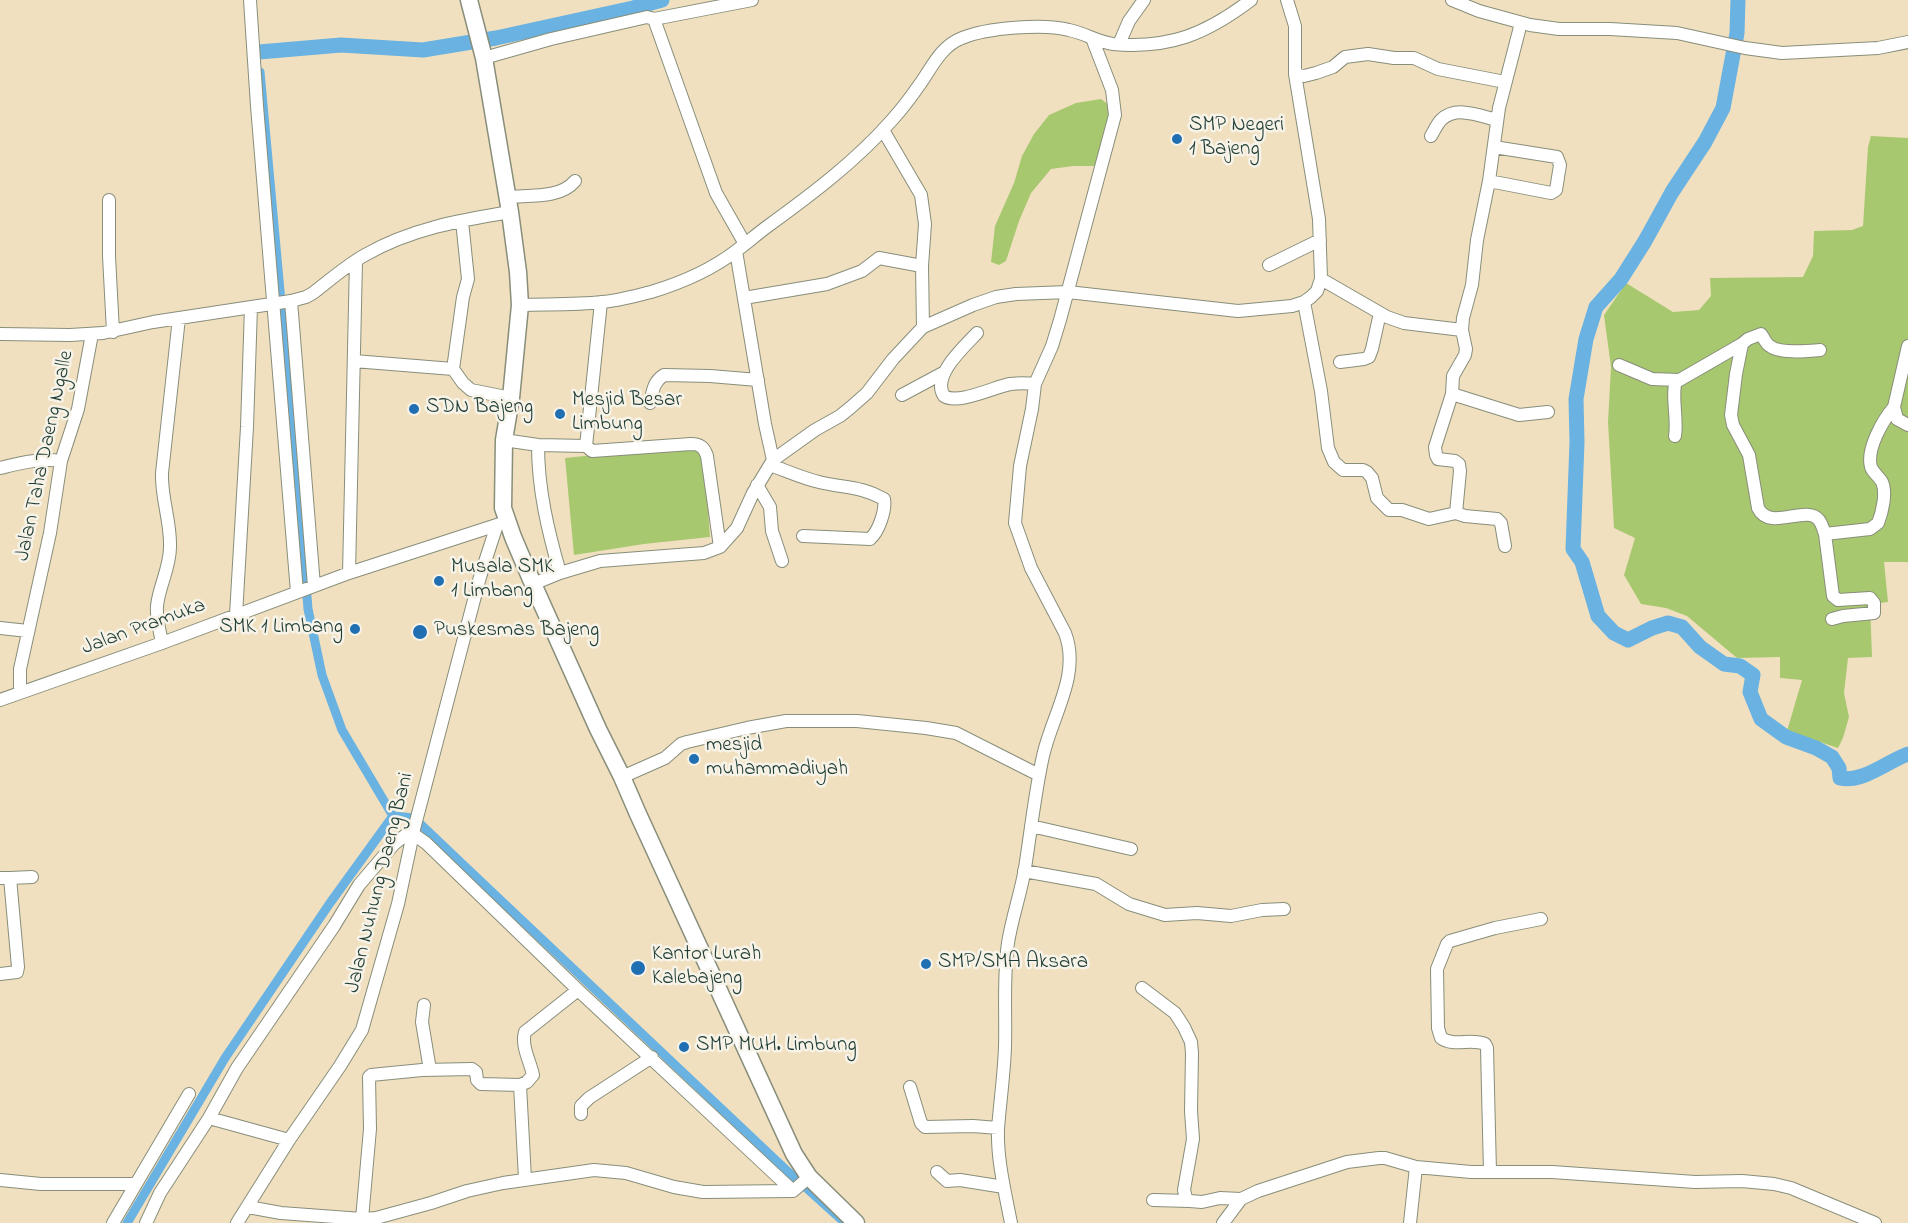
<!DOCTYPE html>
<style>
body{margin:0}
canvas{display:block;background:#f0e0c0}
</style>
<canvas width="1908" height="1223"></canvas>
<script>
const ctx = document.querySelector('canvas').getContext('2d');
ctx.lineJoin = 'round';
function fill(path, color) { ctx.fillStyle = color; ctx.fill(path, 'evenodd'); }
function trace(path, color, width, dash) { ctx.strokeStyle = color; ctx.lineWidth = width; ctx.lineCap = dash ? 'butt' : 'round'; ctx.setLineDash(dash || []); ctx.stroke(path); }
function drawText(font, color, halo, rows, align = 'center') {
  ctx.font = font + ' "Indie Flower",sans-serif'; ctx.lineWidth = 5; ctx.setLineDash([]); ctx.textBaseline = 'middle'; ctx.strokeStyle = halo; ctx.fillStyle = color; for (const [text, x, y, turn = 0] of rows) {
    ctx.save(); ctx.translate(x, y); ctx.rotate((+turn || 0) * Math.PI / 180); ctx.textAlign = isNaN(turn) ? turn : align; if (halo) ctx.strokeText(text, 0, 0); ctx.fillText(text, 0, 0); ctx.restore();
  }
}
fill(new Path2D(`
 M1101,99L1110,106L1106,144L1100,166H1073L1051,169L1031,193L1019,221L1006,261L999,265L991,262L995,226L1014,183L1022,156L1034,134L1049,115L1076,103Z
 M1871,136L1908,138V562H1884L1888,602L1870,604L1872,657L1848,658L1844,693L1849,717L1843,738L1838,748L1787,731L1802,680L1780,678V657L1737,658L1687,616L1666,608L1641,604L1624,575L1635,538L1614,528L1608,422L1611,367L1604,315L1626,283L1673,312L1699,310L1711,296L1710,278L1803,277L1813,256L1814,231L1852,230L1863,226L1868,147Z
 M703,444L710,537L644,544L574,555L565,458Z`), '#a8c870');
trace(new Path2D(`
 M260,72L302,532L308,609L322,675L342,730L393,816
 M393,816L414,818L474,875L783,1167L843,1221
 M127,1223L225,1058L330,903L393,816`), '#69b2e1', 9);
trace(new Path2D(`
 M1738,0L1737,33L1723,108L1705,142L1672,192L1645,241L1621,279L1596,307L1586,339L1576,399L1577,442L1573,549L1582,562L1598,616L1614,633L1628,640L1652,628L1668,623L1682,627L1700,647L1724,664L1740,666L1753,675L1750,692L1761,719L1786,737L1816,748L1832,757L1839,768L1840,778C1863,783 1886,762 1908,754
 M259,52L341,45L423,50L496,38L633,8L662,0`), '#69b2e1', 15);
const minor = new Path2D(`
 M250,0L257,106L297,592
 M1452,0L1479,11L1530,25L1559,29H1610L1677,33L1745,48L1782,53L1878,48L1908,42
 M654,19L752,0
 M1119,44L1129,21L1144,0
 M484,58L551,39L647,17L654,19L716,193L745,244
 M1295,74L1304,76L1316,73L1333,67L1345,57L1368,54L1394,58H1414L1438,69L1505,82
 M883,130L921,195L925,224L922,266L923,327
 M1431,136C1434,131 1437,124 1441,120C1456,105 1480,116 1497,120
 M1489,181L1551,193L1556,190L1560,165L1557,157L1494,147
 M508,197C529,195 560,199 575,181
 M109,200V256L113,332
 M736,251L765,424L773,460
 M1269,265L1320,240
 M1321,279L1387,317L1404,323L1462,330
 M744,298L827,284L862,271L879,258L922,266
 M291,301L314,586
 M601,302L586,446L592,451L691,444C700,444 704,447 707,456L720,547
 M1304,302L1321,391L1328,448L1334,462L1343,470H1363L1367,472L1372,478L1377,498L1389,510H1402L1429,519L1456,513
 M520,305C547,304 575,305 602,302C618,301 635,296 651,292C681,283 711,270 736,251C747,243 757,234 768,226C812,194 856,161 892,120C902,109 911,97 920,84C932,67 941,46 962,38C986,28 1044,23 1069,30C1084,33 1098,42 1113,44C1170,49 1206,34 1251,0
 M977,333C964,347 931,376 944,396C958,405 994,387 1010,384C1019,383 1027,383 1035,384
 M0,334L70,335L103,333L153,322L291,301L306,297L313,293C330,280 347,265 365,255C410,229 461,220 510,212
 M1908,346L1894,407L1897,419L1908,425
 M1820,350C1808,351 1779,354 1770,346C1766,344 1764,338 1761,334L1748,339L1742,344L1736,374L1731,415L1733,425L1749,455L1758,508C1770,532 1806,504 1819,520C1822,524 1823,529 1825,534
 M354,361L453,369L463,383L471,390L511,398
 M1340,362L1364,359L1369,357L1372,349L1380,313
 M1619,365L1652,379L1679,380
 M453,369L463,297L468,279L462,221
 M1452,394L1519,415L1548,412
 M902,395L943,373
 M650,403C653,391 653,382 664,375L710,376L758,380
 M1675,436C1678,420 1671,394 1676,382L1742,344
 M504,440L538,445L586,446
 M538,445C538,490 548,531 560,573
 M770,465C787,471 802,478 819,482C843,488 861,486 884,499C886,510 879,531 870,539L803,536
 M0,468C21,463 39,458 61,461
 M757,485L770,507L772,531L782,561
 M1505,546L1501,523L1497,519L1465,516L1456,513L1460,471L1459,464L1455,461L1438,459L1436,455L1435,447L1452,394L1453,376L1465,355L1466,349L1462,330L1463,318L1472,285L1477,240L1489,181L1499,108L1521,23
 M349,573L356,261
 M533,584L560,573L600,561L704,553L720,547L737,528L753,493L773,460L815,430L840,416L850,408L867,393L893,359L923,327L973,305L996,297L1016,294L1068,292L1238,311L1292,306L1304,302L1311,297L1317,291L1321,279L1319,219L1295,74V26L1287,0
 M236,615L247,427L251,307
 M1832,619L1843,616L1874,613V603L1870,598L1838,600L1833,596L1825,534L1870,529L1878,523C1882,513 1887,493 1882,482C1879,476 1873,473 1871,467C1866,449 1883,420 1894,407
 M0,628L28,631
 M162,643C160,631 156,619 157,606C159,586 170,568 170,547C171,522 161,498 162,473L179,318
 M20,693V669L50,533L61,461L78,409L92,334
 M0,700L162,643L349,573L503,523
 M622,777L665,758L681,744L687,742L747,728L786,721H857L926,728L956,733L1039,775
 M1031,826L1131,849
 M1024,871L1096,884L1129,904L1165,915L1197,913L1231,916L1262,910L1284,909
 M0,878H10L18,967L17,972L0,974
 M10,878L32,877
 M1142,988L1175,1013L1184,1027L1191,1042L1192,1053L1191,1111L1193,1139L1184,1190L1186,1198L1190,1201L1202,1202L1220,1198L1241,1199
 M424,1005L422,1022L430,1070
 M910,1087L921,1123L925,1127L973,1126L998,1128
 M581,1114V1106L589,1098L652,1057
 M209,1118L289,1140
 M937,1172L947,1181L960,1180L1004,1187
 M1490,1172L1487,1048L1485,1044C1471,1038 1454,1047 1441,1038L1438,1028L1437,969L1447,944L1450,941L1495,928L1541,919
 M525,1179L520,1085L527,1082L533,1075C530,1061 521,1046 525,1032L578,990
 M0,1180L41,1184H135
 M1153,1200L1190,1201
 M248,1207L281,1213L362,1219L376,1218L431,1203L467,1191L503,1183L594,1170L626,1173L674,1187L703,1192L793,1191L809,1177
 M362,1219L370,1129L369,1077L371,1075L422,1070L472,1069L476,1072L477,1080L481,1084L520,1085
 M113,1223L189,1094
 M146,1223L160,1193L209,1118L237,1068L334,926L359,885L394,844L407,834H413L426,843L578,990L793,1191
 M237,1223L289,1140L340,1066L362,1030L398,904L414,829L480,577L497,525
 M1011,1223C1005,1192 997,1160 998,1129C1000,1102 1004,1075 1005,1047C1006,1013 1003,977 1008,943C1012,917 1021,893 1025,868C1031,830 1035,792 1043,756C1052,715 1081,675 1065,633L1031,568L1015,523L1020,466L1032,409L1035,384L1052,346L1060,320L1115,115L1112,90L1092,38
 M1223,1223L1241,1199L1258,1191L1347,1162L1379,1158H1385L1416,1167L1471,1172H1552L1695,1182L1742,1181L1774,1184L1791,1188L1875,1223
 M1410,1223L1416,1167`);
const highway = new Path2D(`
 M469,0L484,58L510,212L518,272L520,305L511,398L504,440L503,508L513,537L533,584L598,729L622,777L638,814L794,1154L809,1177L856,1223`);
trace(minor, '#888e7a', 14);
trace(highway, '#888e7a', 19);
trace(minor, '#fff', 12);
trace(highway, '#fff', 16);
for (const [x, y, r, color] of [
 [1177,139,6,"#1f6fb2"],
 [414,409,6,"#1f6fb2"],
 [560,414,6,"#1f6fb2"],
 [439,581,6,"#1f6fb2"],
 [355,629,6,"#1f6fb2"],
 [420,632,8,"#1f6fb2"],
 [694,759,6,"#1f6fb2"],
 [926,964,6,"#1f6fb2"],
 [638,968,8,"#1f6fb2"],
 [684,1047,6,"#1f6fb2"]
]) { const dot = new Path2D(); dot.arc(x, y, r, 0, 2 * Math.PI); ctx.fillStyle = color; ctx.fill(dot); trace(dot, '#f7f3e8', 2); }
drawText('21px', '#1f3d34', '#f7f3e8', [
 ["SMP Negeri",1189,127],
 ["1 Bajeng",1189,151],
 ["Mesjid Besar",572,402],
 ["Limbung",572,426],
 ["SDN Bajeng",426,409],
 ["Musala SMK",451,569],
 ["1 Limbang",451,593],
 ["SMK 1 Limbang",343,629,"right"],
 ["Puskesmas Bajeng",434,632],
 ["mesjid",706,747],
 ["muhammadiyah",706,771],
 ["Kantor Lurah",652,956],
 ["Kalebajeng",652,980],
 ["SMP/SMA Aksara",938,964],
 ["SMP MUH. Limbung",696,1047]
], 'left');
drawText('21px', '#1f3d34', '#f7f3e8', [
 ["Jalan Taha Daeng Ngalle",46,456,-78],
 ["Jalan Pramuka",144,628,-20],
 ["Jalan Nuhung Daeng Bani",381,883,-76]
]);
</script>
